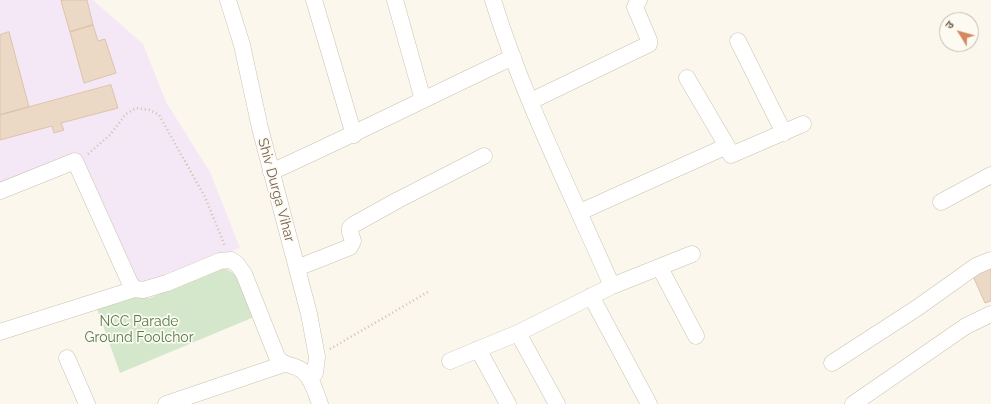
<!DOCTYPE html>
<meta charset="utf-8">
<style>
body{margin:0}
#map{position:relative;width:991px;height:404px;overflow:hidden;background:#fbf7ec;font-family:Raleway,"Noto Sans Devanagari",sans-serif}
canvas{display:block}
.north{position:absolute;left:939px;top:12px;width:40px;height:40px;box-sizing:border-box;background:#fdfaf2;border:1px solid #c6bdb2;border-radius:50%;rotate:307deg;font-size:11px;font-weight:700;line-height:16px;text-align:center;color:#746151}
.north::after{content:'';display:block;margin:auto;width:14px;height:18px;background:#d68760;clip-path:polygon(50% 0,100% 100%,50% 72%,0 100%)}
</style>
<div id="map">
<canvas width="991" height="404"></canvas>
<div class="north">उ</div>
</div>
<script>
const ctx = document.querySelector('canvas').getContext('2d');
ctx.lineJoin = 'round';
function fill(path, color) { ctx.fillStyle = color; ctx.fill(path, 'evenodd'); }
function trace(path, color, width, dash) { ctx.strokeStyle = color; ctx.lineWidth = width; ctx.lineCap = dash ? 'butt' : 'round'; ctx.setLineDash(dash || []); ctx.stroke(path); }
function drawText(font, color, halo, rows, align = 'center') {
  ctx.font = font + ' Raleway,sans-serif'; ctx.lineWidth = 3.5; ctx.setLineDash([]); ctx.textBaseline = 'middle'; ctx.strokeStyle = halo; ctx.fillStyle = color; for (const [text, x, y, turn = 0] of rows) {
    ctx.save(); ctx.translate(x, y); ctx.rotate((+turn || 0) * Math.PI / 180); ctx.textAlign = isNaN(turn) ? turn : align; if (halo) ctx.strokeText(text, 0, 0); ctx.fillText(text, 0, 0); ctx.restore();
  }
}
fill(new Path2D(`
 M0,0H93L143,44L166,102L210,172L240,248L217,256L147,283L133,279L76,152L0,184Z`), '#f4e8f7');
fill(new Path2D(`
 M223,266L238,277L254,317L120,373L97,309L127,297L150,298Z`), '#d4e7cb');
const building = new Path2D(`
 M65,0H87L93,25L70,32L61,1Z
 M93,25L98,41L105,39L116,73L84,83L70,32Z
 M9,32L29,107L0,115V35Z
 M111,85L118,108L61,123L64,130L54,133L52,126L0,140V115Z
 M991,266V301L985,303L972,274Z`);
fill(building, '#ebd8c5');
trace(building, '#dec3a9', 1);
const street = new Path2D(`
 M228,0L242,45L260,128L309,314L317,357L315,373L310,380
 M314,0L354,135
 M395,0L423,100
 M493,0C523,98 571,192 612,286
 M738,41L784,133
 M687,78L727,146
 M531,101L649,44V40L635,7L639,0
 M271,172C353,135 432,95 513,57
 M0,191L75,161L130,283L135,289L143,290L167,283L220,261L231,260L237,264L244,274L277,357C283,367 296,364 304,372C313,380 316,394 320,404
 M941,202L991,175
 M580,212L727,146L731,155L803,124
 M297,268L350,247L353,241L350,232V228L353,225L398,200L484,156
 M660,268L696,336
 M591,296L649,404
 M0,332L135,289
 M518,333L557,404
 M478,349L508,404
 M67,358L87,404
 M450,361L518,333L612,286L692,254
 M832,363L917,308L976,266L991,260
 M166,404L284,364
 M853,404L966,326L991,314`);
trace(street, '#ccc0b3', 17);
trace(new Path2D(`
 M88,154L110,135L126,114L136,108L150,110L159,115L205,197L225,246
 M330,349L428,292`), '#d2bea9', 2.5, [1, 3]);
trace(street, '#fff', 16);
drawText('14px', '#746151', '#fdfaf2', [
 ["Shiv Durga Vihar",276,190,75]
]);
drawText('14px', '#567d4e', '#fdfaf2', [
 ["NCC Parade",139,322],
 ["Ground Foolchor",139,338]
]);
</script>
